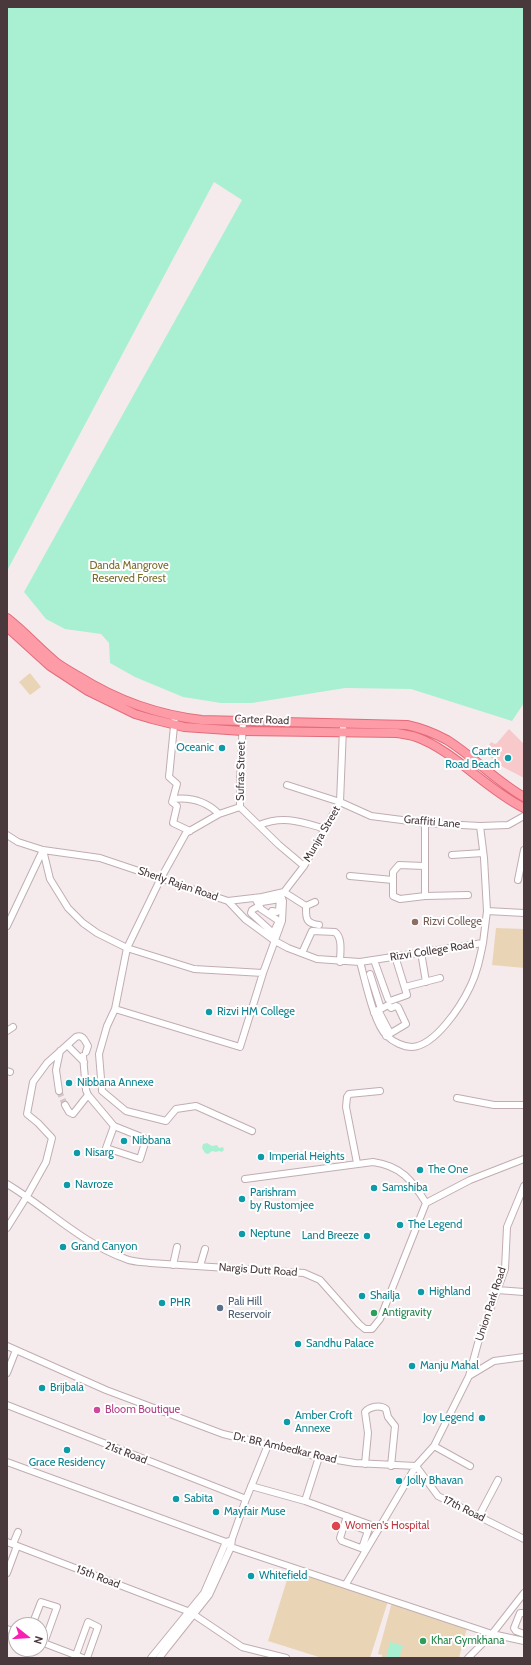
<!DOCTYPE html>
<style>
body{margin:0}
#map{position:relative;width:531px;height:1665px;overflow:hidden;background:#f5ebed;font-family:Cabin,sans-serif}
canvas{display:block}
.frame{position:absolute;inset:0;border:8px solid #4a393c;pointer-events:none}
.north{position:absolute;left:8px;top:1617px;width:40px;height:40px;box-sizing:border-box;background:#fff;border:1px solid #b7b0b1;border-radius:50%;rotate:107deg;font-size:11px;font-weight:700;line-height:16px;text-align:center;color:#4a393c}
.north::after{content:'';display:block;margin:auto;width:14px;height:18px;background:#f820b2;clip-path:polygon(50% 0,100% 100%,50% 72%,0 100%)}
</style>
<div id="map">
<canvas width="531" height="1665"></canvas>
<div class="frame"></div>
<div class="north">N</div>
</div>
<script>
const ctx = document.querySelector('canvas').getContext('2d');
ctx.lineJoin = 'round';
function fill(path, color) { ctx.fillStyle = color; ctx.fill(path, 'evenodd'); }
function trace(path, color, width, dash) { ctx.strokeStyle = color; ctx.lineWidth = width; ctx.lineCap = dash ? 'butt' : 'round'; ctx.setLineDash(dash || []); ctx.stroke(path); }
function drawText(font, color, halo, rows, align = 'center') {
  ctx.font = font + ' Cabin,sans-serif'; ctx.lineWidth = 4; ctx.setLineDash([]); ctx.textBaseline = 'middle'; ctx.strokeStyle = halo; ctx.fillStyle = color; for (const [text, x, y, turn = 0] of rows) {
    ctx.save(); ctx.translate(x, y); ctx.rotate((+turn || 0) * Math.PI / 180); ctx.textAlign = isNaN(turn) ? turn : align; if (halo) ctx.strokeText(text, 0, 0); ctx.fillText(text, 0, 0); ctx.restore();
  }
}
fill(new Path2D(`
 M30,673L41,687L30,695L19,682Z
 M496,928L524,929V968L492,965Z
 M290,1570L388,1601L370,1658H322L268,1641Z
 M392,1602L467,1628L459,1658H382V1655L378,1654Z`), '#e9d5b5');
fill(new Path2D(`
 M509,729L524,744V778L499,765L485,752L491,742L495,744L497,743Z`), '#f8c9ca');
fill(new Path2D(`
 M7,7H524V703L512,721L411,689L345,688L252,703H221L183,697L135,677L110,663L109,643L101,634L65,629L46,619L24,592L242,200L214,182L7,571Z
 M207,1143L212,1146L217,1145L219,1148L223,1147L224,1150L222,1152L219,1151L216,1152L212,1151L208,1154L205,1153L202,1148L203,1144Z
 M390,1642L403,1646L399,1658H386Z`), '#a9f0d3');
trace(new Path2D(`
 M59,1091L65,1105`), '#d3c7ca', 6, [6, 3]);
const minor = new Path2D(`
 M175,716L169,777L177,784L172,802L177,806L173,823L190,831
 M243,720L240,780V807L279,845L304,866
 M287,785L340,802L371,816L425,823L480,826L508,825L524,816
 M173,799C190,797 206,801 219,814
 M240,807L219,814L186,833L161,878L127,948L115,1009L107,1026L99,1054L102,1091L126,1111L166,1121L176,1109L196,1106L252,1131
 M425,823V896
 M259,825C284,815 301,822 326,829
 M7,835L18,842L43,850L100,858L228,901L245,919L275,941L288,948L317,959L360,962L483,943L487,911L484,858L480,826
 M43,850L50,879L68,908L83,923L97,933L127,948L194,969L263,973
 M452,855L483,853
 M424,866L399,865L393,872V896L400,899L425,896L468,895
 M350,876L393,880
 M518,880L524,850
 M284,892L304,866L340,802L343,728
 M284,892L306,906
 M255,898L261,909L279,921L273,933L251,913L252,910L259,906
 M228,901L262,897L284,892
 M262,902L280,899L279,910L277,912L272,911
 M315,902L306,906C306,918 305,923 319,925
 M487,911L524,913
 M7,926L43,850
 M421,952L426,982
 M302,953L312,931L335,932C343,938 340,953 340,962
 M374,960L388,999L390,1001L407,995L395,956
 M360,962C365,979 374,1025 387,1036C393,1042 404,1047 412,1047C435,1046 461,1006 470,987C477,973 480,958 483,943
 M370,974L381,1009
 M405,987L440,978
 M115,1009L240,1047L263,973L282,921L283,901L280,893
 M378,1010L390,1033
 M374,1013L388,1005L391,1008L396,1006L398,1007L406,1024L386,1036
 M7,1031L13,1027
 M67,1045L84,1062
 M83,1056L86,1090L88,1095L114,1126L144,1138L145,1143L140,1159L106,1148L114,1126
 M7,1071L10,1072
 M59,1091L56,1070L60,1051
 M457,1098L494,1105H524
 M65,1105L69,1112L73,1114L88,1095
 M357,1163L346,1107L347,1097L349,1094L380,1091
 M245,1179L373,1162C401,1166 412,1180 426,1203
 M7,1184C47,1208 81,1243 126,1259C133,1262 142,1262 150,1263L304,1273L320,1280L359,1324L365,1329H372L380,1319L426,1203L470,1180L524,1159
 M7,1228L27,1196L46,1162L52,1138L38,1123L27,1114L33,1082L47,1063L76,1037C83,1034 85,1041 88,1046L86,1052
 M173,1265L177,1247
 M200,1266L205,1249
 M497,1290L524,1292
 M7,1346L106,1390L223,1434L319,1457L355,1463L416,1466
 M7,1373L16,1350
 M469,1376L478,1343L505,1269L507,1227L524,1186
 M7,1405L246,1499
 M434,1446L470,1466
 M7,1462L226,1542L231,1547L492,1634L524,1641
 M365,1464L368,1433L365,1412C369,1407 380,1404 386,1409L388,1417L395,1426L391,1466
 M416,1466L438,1496L524,1539
 M251,1486L305,1501L379,1528
 M305,1501L319,1457
 M347,1516L340,1538L342,1541L366,1550
 M479,1516L498,1480
 M345,1522L368,1531L362,1548
 M7,1542L190,1612L242,1647L286,1658
 M13,1544L18,1532
 M7,1573L17,1546
 M346,1584L416,1466L434,1446L469,1376L494,1361L524,1357
 M524,1613H520L514,1628L516,1631L524,1634
 M32,1625L41,1602L57,1607L44,1643
 M7,1629L16,1632
 M41,1642L83,1658
 M76,1655L88,1622L98,1627L87,1658
 M151,1658L204,1593L226,1542L229,1541
 M159,1658L209,1595L231,1547L232,1539L246,1499L268,1445
 M468,1658L492,1634L524,1593`);
const major = new Path2D(`
 M7,618C25,632 40,649 57,663C64,668 71,672 78,676C116,700 157,715 202,720L407,725C421,728 434,733 447,740C474,757 496,781 524,797
 M7,627L50,666L88,691L135,714L152,719L184,727L242,731L397,733C403,734 410,735 416,737C453,750 487,790 524,808`);
trace(minor, '#c1adb1', 8);
trace(major, '#e36b7a', 10);
trace(minor, '#fff', 6);
trace(major, '#fd9ca7', 8);
for (const [x, y, r, color] of [
 [222,748,4,"#0f9aa8"],
 [508,758,4,"#0f9aa8"],
 [415,922,4,"#8d6e63"],
 [209,1012,4,"#0f9aa8"],
 [69,1083,4,"#0f9aa8"],
 [124,1141,4,"#0f9aa8"],
 [77,1153,4,"#0f9aa8"],
 [261,1157,4,"#0f9aa8"],
 [420,1170,4,"#0f9aa8"],
 [67,1185,4,"#0f9aa8"],
 [374,1188,4,"#0f9aa8"],
 [242,1199,4,"#0f9aa8"],
 [400,1225,4,"#0f9aa8"],
 [242,1234,4,"#0f9aa8"],
 [367,1236,4,"#0f9aa8"],
 [63,1247,4,"#0f9aa8"],
 [421,1292,4,"#0f9aa8"],
 [362,1296,4,"#0f9aa8"],
 [162,1303,4,"#0f9aa8"],
 [220,1308,4,"#5c6f8a"],
 [374,1313,4,"#2e9e5b"],
 [298,1344,4,"#0f9aa8"],
 [412,1366,4,"#0f9aa8"],
 [42,1388,4,"#0f9aa8"],
 [97,1410,4,"#d1479c"],
 [482,1418,4,"#0f9aa8"],
 [287,1422,4,"#0f9aa8"],
 [67,1450,4,"#0f9aa8"],
 [399,1481,4,"#0f9aa8"],
 [176,1499,4,"#0f9aa8"],
 [216,1512,4,"#0f9aa8"],
 [336,1526,5,"#e0444e"],
 [251,1576,4,"#0f9aa8"],
 [423,1641,4,"#2e9e5b"]
]) { const dot = new Path2D(); dot.arc(x, y, r, 0, 2 * Math.PI); ctx.fillStyle = color; ctx.fill(dot); trace(dot, '#fff', 1.5); }
drawText('11px', '#7c6c2b', '#fff', [
 ["Danda Mangrove",129,566],
 ["Reserved Forest",129,579]
]);
drawText('11px', '#4a393c', '#fff', [
 ["Carter Road",262,720,2],
 ["Sufras Street",241,771,-89],
 ["Graffiti Lane",432,822,5],
 ["Munjra Street",322,834,-60],
 ["Sherly Rajan Road",178,884,19],
 ["Rizvi College Road",432,951,-9],
 ["Nargis Dutt Road",258,1270,4],
 ["Union Park Road",491,1304,-72],
 ["Dr. BR Ambedkar Road",285,1448,13],
 ["21st Road",126,1453,21],
 ["17th Road",464,1509,26],
 ["15th Road",98,1577,21]
]);
drawText('11px', '#0d838f', '#fff', [
 ["Oceanic",214,748,"right"],
 ["Carter",500,752,"right"],
 ["Road Beach",500,765,"right"],
 ["Rizvi HM College",217,1012],
 ["Nibbana Annexe",77,1083],
 ["Nibbana",132,1141],
 ["Nisarg",85,1153],
 ["Imperial Heights",269,1157],
 ["The One",428,1170],
 ["Navroze",75,1185],
 ["Samshiba",382,1188],
 ["Parishram",250,1193],
 ["by Rustomjee",250,1206],
 ["The Legend",408,1225],
 ["Neptune",250,1234],
 ["Land Breeze",359,1236,"right"],
 ["Grand Canyon",71,1247],
 ["Highland",429,1292],
 ["Shailja",370,1296],
 ["PHR",170,1303],
 ["Sandhu Palace",306,1344],
 ["Manju Mahal",420,1366],
 ["Brijbala",50,1388],
 ["Amber Croft",295,1416],
 ["Annexe",295,1429],
 ["Joy Legend",474,1418,"right"],
 ["Grace Residency",67,1463,"center"],
 ["Jolly Bhavan",407,1481],
 ["Sabita",184,1499],
 ["Mayfair Muse",224,1512],
 ["Whitefield",259,1576]
], 'left');
drawText('11px', '#785e54', '#fff', [
 ["Rizvi College",423,922]
], 'left');
drawText('11px', '#4e5e75', '#fff', [
 ["Pali Hill",228,1302],
 ["Reservoir",228,1315]
], 'left');
drawText('11px', '#27864d', '#fff', [
 ["Antigravity",382,1313],
 ["Khar Gymkhana",431,1641]
], 'left');
drawText('11px', '#b23c85', '#fff', [
 ["Bloom Boutique",105,1410]
], 'left');
drawText('11px', '#be3a42', '#fff', [
 ["Women's Hospital",345,1526]
], 'left');
</script>
